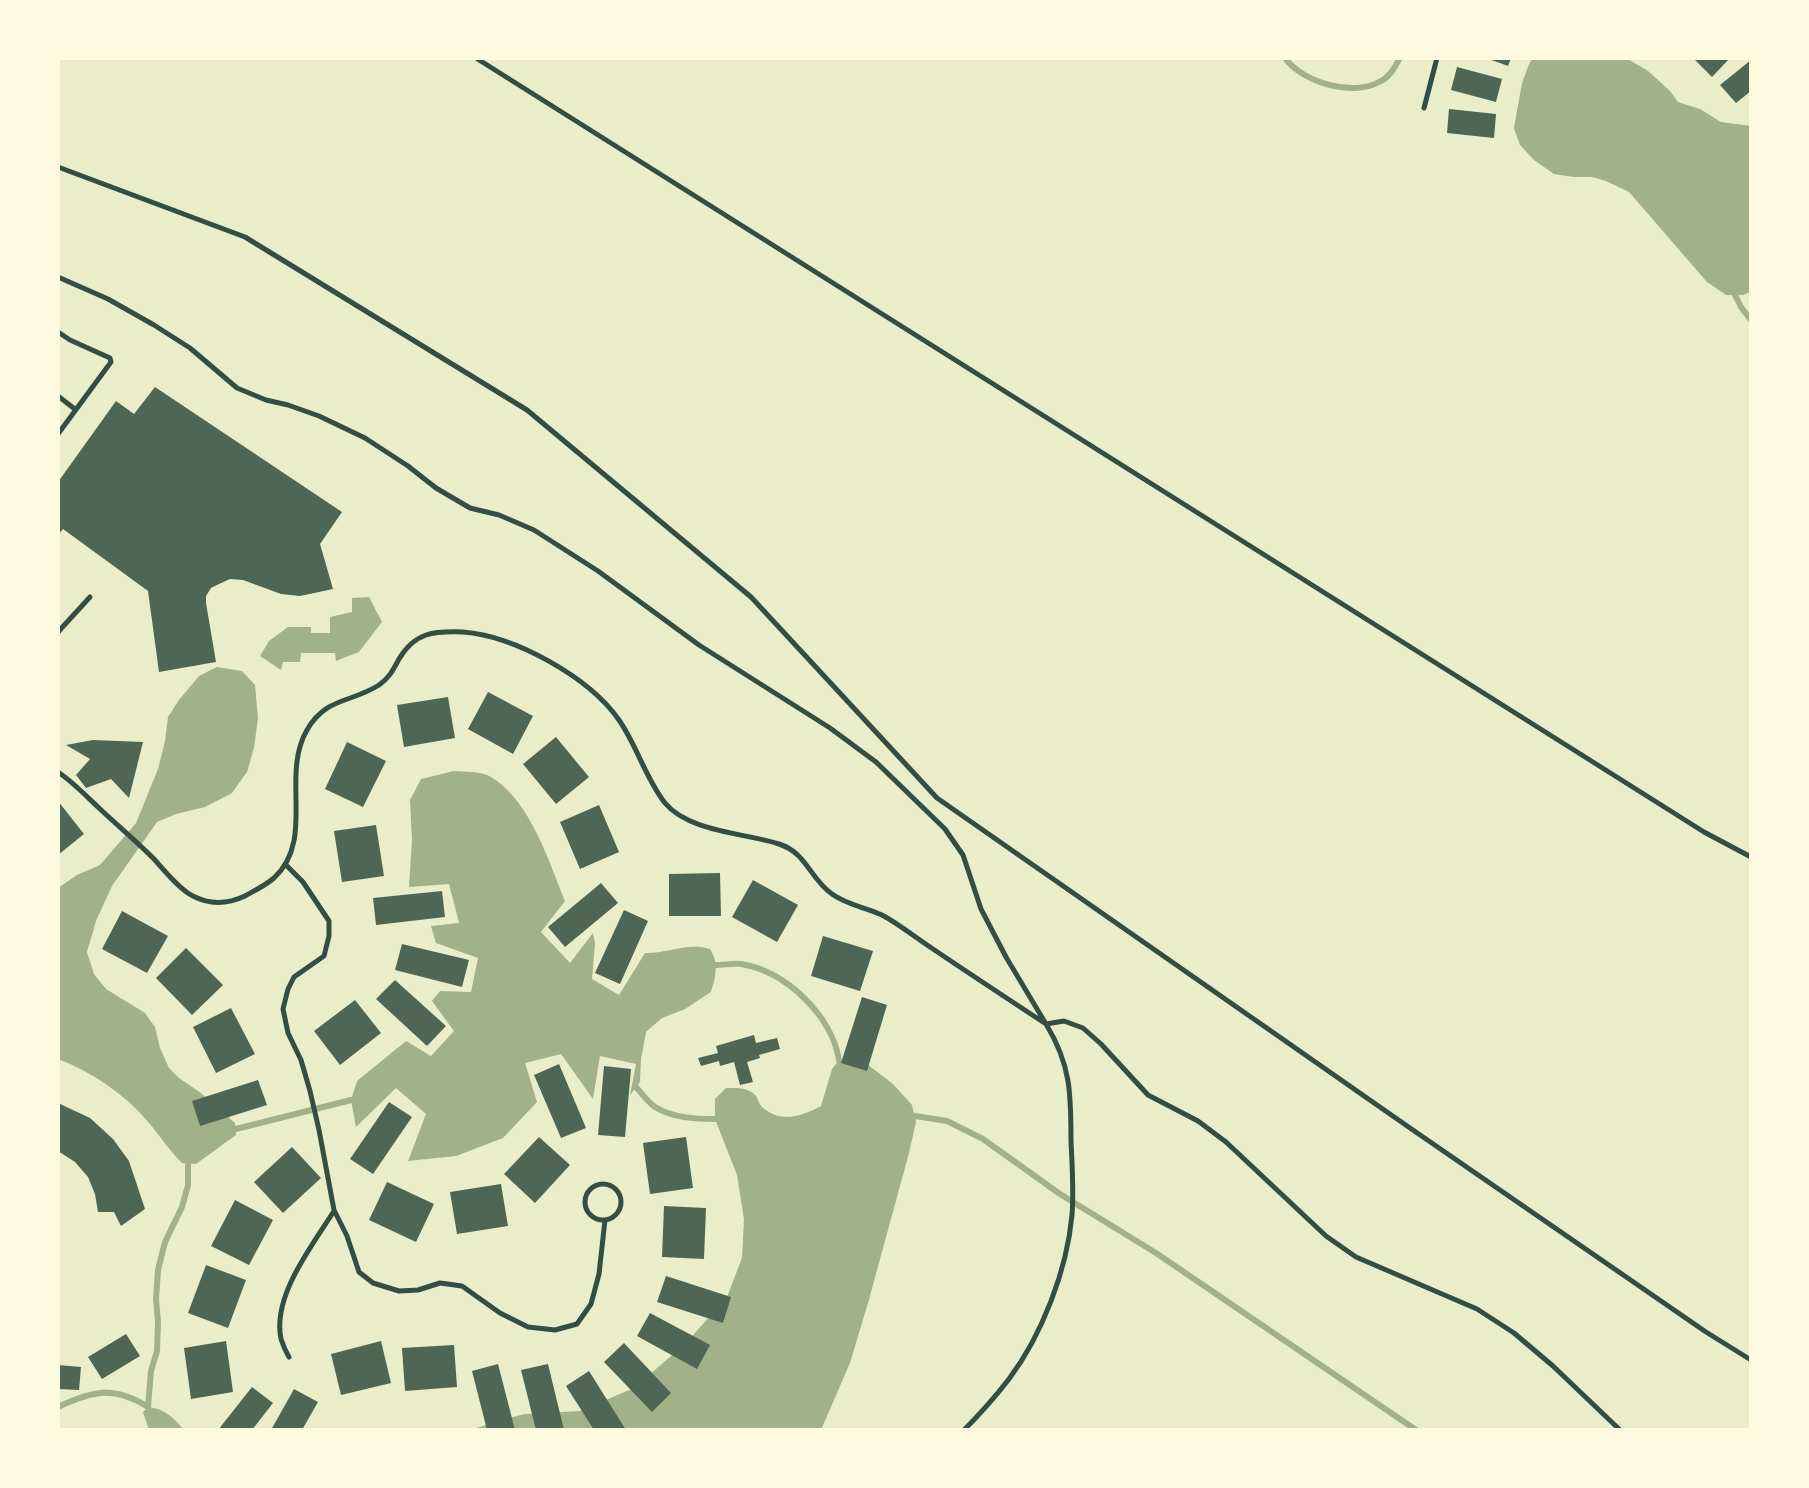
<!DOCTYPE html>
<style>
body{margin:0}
#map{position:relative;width:1809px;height:1488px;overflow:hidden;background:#e9edc9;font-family:"PT Serif",serif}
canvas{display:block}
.frame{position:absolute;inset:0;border:60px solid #fefae0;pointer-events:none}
</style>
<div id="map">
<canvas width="1809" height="1488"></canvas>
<div class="frame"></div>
</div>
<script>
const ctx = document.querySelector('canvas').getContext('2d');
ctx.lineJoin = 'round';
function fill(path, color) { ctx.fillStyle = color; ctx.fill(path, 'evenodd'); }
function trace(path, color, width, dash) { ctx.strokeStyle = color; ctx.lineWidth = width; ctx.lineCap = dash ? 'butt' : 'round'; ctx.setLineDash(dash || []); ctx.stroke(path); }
fill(new Path2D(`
 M1533,58H1626L1648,71L1670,91L1678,102L1700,109L1721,122L1751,126V288L1750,292L1743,295H1726L1707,282L1629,192L1606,181L1592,177H1574L1554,174L1534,160L1520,145L1514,128L1522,83L1529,64Z
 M369,597L382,622L359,652L336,661L335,653H301L300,662H283L281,670L260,656L269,641L288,627H311V633H330V617L352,612V598Z
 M217,667L242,671L255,685L258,718L254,748L247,772L232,793L205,807L176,814L157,822L112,886L96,921L87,952L94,974L106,989L145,1013L155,1027L160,1048L169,1068L179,1078L201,1093L235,1123L236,1135L196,1164L182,1163C170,1151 161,1138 150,1124C126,1095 94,1073 58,1059V888L77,875L100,865L136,823L158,769L165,741L168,717L179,700L199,676Z
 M454,771C465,772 482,771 491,777C530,800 549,862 565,901L541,932L570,963L593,933L595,944L592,979L619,995L645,953C667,954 687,942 710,949C719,963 716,976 711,992L685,1009L662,1018L646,1032L641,1059L640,1082L630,1095L636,1064L600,1056L593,1099L561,1054L525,1063L537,1102L503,1138L456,1156L408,1161L426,1114L396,1088L356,1127L351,1100L357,1081L406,1041L431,1056L454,1031L432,1001L440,991L471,992L478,958L436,943L431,926L459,923L449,884L409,887L412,840L410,800L421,779Z
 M858,1057L893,1084L912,1105L916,1122L909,1153L868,1303L850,1363L821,1430H477V1428L500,1420L525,1414L580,1411L634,1388L686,1343L727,1297L742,1258L744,1219L737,1175L715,1119V1099L726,1088C737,1088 748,1087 756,1096C758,1099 759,1104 762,1107C781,1124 802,1116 821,1106L832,1069L839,1060Z
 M148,1407C165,1409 173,1417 184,1430H149L143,1412Z`), '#a3b18a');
trace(new Path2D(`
 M1285,58C1302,82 1352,97 1379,82C1389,78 1395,67 1400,58
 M1735,295L1741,307L1751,320
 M716,965C724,965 733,963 741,964C786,971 832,1016 839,1060
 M636,1087C642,1094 648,1102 655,1107C673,1118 695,1119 715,1119
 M915,1116L947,1121L983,1139L1060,1194L1156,1253L1416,1430
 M236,1129L351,1100
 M58,1407C92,1391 114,1385 148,1407L151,1371L157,1351L158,1322L156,1299L158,1270L165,1242L182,1207L188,1185V1164`), '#a3b18a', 6);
fill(new Path2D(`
 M1486,58H1511L1508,66Z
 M1697,58H1730L1712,77L1695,60Z
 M1751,60V91L1736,103L1720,85Z
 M1457,67L1502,79L1496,102L1451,90Z
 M1449,109L1496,114L1494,138L1447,133Z
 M155,387L342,512L320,544L333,589L300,596L281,594L243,580L230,579L219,584L211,588L206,596V603L216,662L159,672L148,591L63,529L58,535V482L116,401L134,414Z
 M488,692L533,716L513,754L468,729Z
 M448,697L455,738L404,747L397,705Z
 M556,737L589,777L556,804L523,764Z
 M93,740L143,742L129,798L111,779L86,788L76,775L90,759L66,745Z
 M347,742L386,761L363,807L325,789Z
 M58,801L84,834L58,855Z
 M599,805L619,852L580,869L560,822Z
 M376,825L384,876L342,882L334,831Z
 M720,873L721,916H669V874Z
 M753,880L798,905L777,942L732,917Z
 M601,883L618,903L565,947L548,927Z
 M442,891L445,917L376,925L373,898Z
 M624,910L648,921L620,984L595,973Z
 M122,911L168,936L147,973L102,949Z
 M823,936L873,951L860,991L811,976Z
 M402,944L469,960L462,987L395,970Z
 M186,948L223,985L192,1015L156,978Z
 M395,980L446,1026L427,1046L376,999Z
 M862,997L887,1005L867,1071L841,1063Z
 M355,1000L381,1033L340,1065L314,1031Z
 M231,1008L255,1054L216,1073L193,1027Z
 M754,1035L756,1043L777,1038L780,1049L759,1055L760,1058L747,1062L753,1082L740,1085L734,1062L720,1066L719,1061L701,1066L698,1058L718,1053L716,1046Z
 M559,1064L586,1128L561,1138L534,1075Z
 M604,1066L631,1069L625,1137L598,1135Z
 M258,1080L267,1105L200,1126L192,1101Z
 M389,1102L412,1117L373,1174L350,1159Z
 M58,1103L90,1118L113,1139L129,1161L145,1209L121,1226L114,1212H98L95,1194L88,1177L75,1162L58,1151Z
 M539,1137L570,1165L535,1203L504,1174Z
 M686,1137L693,1188L650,1194L643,1143Z
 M292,1147L321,1178L283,1213L254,1182Z
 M387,1182L434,1204L416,1242L369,1220Z
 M501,1184L508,1226L457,1234L450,1192Z
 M235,1200L273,1220L249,1265L211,1246Z
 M664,1206L706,1208L704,1259L662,1257Z
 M206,1265L246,1280L228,1328L188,1313Z
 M666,1276L731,1297L723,1323L657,1302Z
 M650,1313L710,1345L697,1369L637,1336Z
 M126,1334L140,1356L102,1379L88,1357Z
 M226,1341L233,1392L191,1399L184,1348Z
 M381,1341L391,1383L341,1395L331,1354Z
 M624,1343L671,1393L652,1412L604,1362Z
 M454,1345L457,1387L405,1391L402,1348Z
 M498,1364L515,1430H487L472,1371Z
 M548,1364L564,1430H536L521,1370Z
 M58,1365L81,1367L79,1390L58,1389Z
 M589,1371L626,1430H594L566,1386Z
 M252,1387L273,1403L252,1430H218Z
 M294,1389L318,1402L302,1430H271Z`), '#4f6655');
trace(new Path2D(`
 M476,58L1704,832L1751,857
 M1424,108L1437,58
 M58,167L245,237L527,410L751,597L937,798L1410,1128L1706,1332L1751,1360
 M58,277L108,299L154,325L190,348L237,388L266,400L288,405L319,416L365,438L408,466L436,488L470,508L499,515L534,530L598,571L699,645L830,728L876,762L945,829L963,855L981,909L1006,957L1046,1024L1064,1021L1083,1028L1101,1044L1148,1095L1198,1121L1226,1142L1326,1236L1356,1257L1477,1309L1514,1333L1553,1366L1620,1430
 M58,332L70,340L110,358L111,362L58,434
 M58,396L76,410
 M58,632L90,597
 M58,772C73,782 86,796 99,808C117,825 136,841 154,859C164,870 180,890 193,896C210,905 228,904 245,896C254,891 266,885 274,878C316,839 280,776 307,730C326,697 351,703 379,685C390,677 393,670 399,659C415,632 434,631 463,632C515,636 589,677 619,720C637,746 646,779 665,803C689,832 745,833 779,844C807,853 810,879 832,894C847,905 865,907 882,915C899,924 916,938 933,949C970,974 1008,999 1046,1024C1071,1065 1071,1094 1071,1141C1072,1165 1074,1190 1072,1215C1067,1270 1042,1335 1009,1379C995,1397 980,1414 964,1430
 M285,864L303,882L329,921V936L324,956L294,977L288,989L283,1009L288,1033L301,1060L310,1091L319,1130L334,1210L347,1236L359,1272L373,1283L399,1291L418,1290L440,1283L462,1286L500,1313L528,1327L555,1330L577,1324L591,1304L599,1274L605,1220
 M585 1202a18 18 0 1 1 36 0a18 18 0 1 1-36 0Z
 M289,1357C286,1352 283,1345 281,1339C272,1296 312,1246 334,1211`), '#344e41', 5);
</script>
